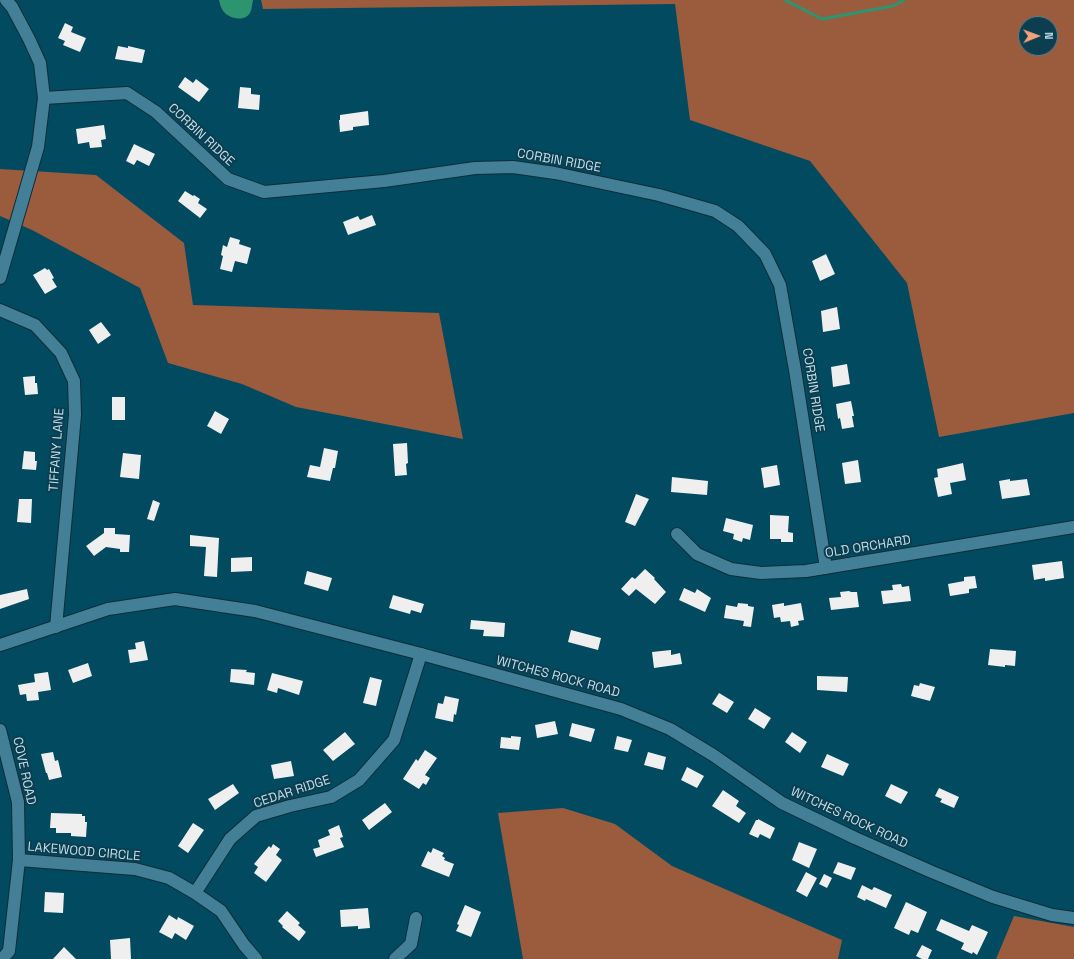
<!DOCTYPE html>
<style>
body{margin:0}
#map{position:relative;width:1074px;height:959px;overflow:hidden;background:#014a60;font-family:"Space Grotesk",sans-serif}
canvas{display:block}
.north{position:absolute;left:1018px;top:16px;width:40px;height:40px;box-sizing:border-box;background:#0d3e4f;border:1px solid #557e8d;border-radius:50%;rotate:89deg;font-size:11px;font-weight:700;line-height:16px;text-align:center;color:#c0deea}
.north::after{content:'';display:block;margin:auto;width:14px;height:18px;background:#f1a17c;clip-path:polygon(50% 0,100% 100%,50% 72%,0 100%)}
</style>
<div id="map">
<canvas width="1074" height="959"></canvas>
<div class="north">N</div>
</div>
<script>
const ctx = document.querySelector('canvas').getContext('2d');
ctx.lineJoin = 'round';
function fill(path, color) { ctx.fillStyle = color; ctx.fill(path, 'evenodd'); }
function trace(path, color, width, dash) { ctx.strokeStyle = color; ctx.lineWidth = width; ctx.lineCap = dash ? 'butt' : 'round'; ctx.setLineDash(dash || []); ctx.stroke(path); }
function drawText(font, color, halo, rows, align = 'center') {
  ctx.font = font + ' "Space Grotesk",sans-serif'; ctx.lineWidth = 4; ctx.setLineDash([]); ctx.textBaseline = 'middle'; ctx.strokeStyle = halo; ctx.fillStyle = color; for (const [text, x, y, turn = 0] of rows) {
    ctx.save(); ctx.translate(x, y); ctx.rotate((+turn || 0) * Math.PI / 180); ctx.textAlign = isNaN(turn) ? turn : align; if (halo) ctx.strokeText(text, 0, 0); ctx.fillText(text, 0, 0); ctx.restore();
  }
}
fill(new Path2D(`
 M261,0H1074V413L939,437L907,283L810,161L690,120L675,4L263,9ZM1026,24H1050V48H1026Z
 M0,169L96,175L184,243L193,305L439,313L463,439L296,407L242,384L168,363L140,288L32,230L0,216Z
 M563,808L615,824L672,866L842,940L838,959H523L498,813Z
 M1014,916L1074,927V959H996Z`), '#9b5b3d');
fill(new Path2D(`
 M219,0H253C252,4 252,9 250,13C244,23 226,18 222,9C220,6 220,3 219,0Z`), '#2d9470');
trace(new Path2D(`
 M785,0L822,19L893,6L904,0`), '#2d9470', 3);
fill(new Path2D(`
 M65,23L73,27L71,32L86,38L80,52L63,45L65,41L58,38Z
 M118,46L128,48V46L145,50L142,63L115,59Z
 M185,77L193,83L196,79L209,89L199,102L178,87Z
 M240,87L251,88V94L260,95L259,110L238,108Z
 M368,111L369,125L353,127V130L340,132L339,120H340V115Z
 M104,125L106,139L101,140L102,147L90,148L89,142L78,144L76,129Z
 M134,144L155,154L149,166L137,160L134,165L126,161Z
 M185,191L193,196L194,195L200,199L198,203L207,209L200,218L178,201Z
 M372,215L376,225L348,235L343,222L358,216L360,220Z
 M230,237L240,240L239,244L251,248L247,264L235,261L232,272L220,269L223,256L221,255L223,245L227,247Z
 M826,254L835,274L820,281L812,261Z
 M45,268L47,270L49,269L54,278L52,279L57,287L45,294L33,275Z
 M837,307L840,329L823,332L821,311Z
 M101,322L111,335L98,344L89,330Z
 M847,364L850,384L833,387L831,367Z
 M35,376V383H37L38,394L25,395L23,377Z
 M112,397H125V420H112Z
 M851,401L854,416H852L854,427L842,429L840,418L838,419L836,404Z
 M215,411L229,419L221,434L207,426Z
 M407,443L408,463L406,464L407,475L395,476L393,444Z
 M324,448L338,451L335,468H333L330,481L307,477L310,465L320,467Z
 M24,451L35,452V461H37L36,470L22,469Z
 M123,453L141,455L139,479L120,477Z
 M858,460L861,482L845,484L842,463Z
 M963,463L966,480L950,483L952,494L938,497L934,478L938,477L937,469Z
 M777,465L780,485L764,488L761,468Z
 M672,477L708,481L707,495L671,492Z
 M1010,479V481L1027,479L1030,495L1002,499L999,481Z
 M636,494L649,499L635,526L625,522Z
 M19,499H32L31,523L17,522Z
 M153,500L160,503L154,521L147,519Z
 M770,515L789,516L788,532L793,533V542H781V539H770Z
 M726,518L753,525L750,540L743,538L742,542L733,539L734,534L723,531Z
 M104,528H115V534L130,535L129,552H120V549L106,547L94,556L86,546L104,533Z
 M190,535L219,538L217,577L204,576L206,547L190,546Z
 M252,557V571L231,572V558Z
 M1062,561L1064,578L1045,581V578L1034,580L1032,565Z
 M645,569L655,578L654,579L666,592L655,604L636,589L629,596L621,589L632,577L635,579Z
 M307,571L332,578L328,591L304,584Z
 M975,576L977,588L969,589V593L950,596L948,584L964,581V577Z
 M901,584L902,587L909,586L911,601L883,604L881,591L893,590L892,585Z
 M684,588L695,593L697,589L711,598L705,612L679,600Z
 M27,589L29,599L0,609V595Z
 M849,591L851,592H857L859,607L831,610L829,598L841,597L840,592Z
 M393,595L424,604L421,613L411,610L410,614L389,608Z
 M738,603L748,604V606L754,607L751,627L743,626L744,621L724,618L726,605L737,607Z
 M784,603V606L801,603L804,620L798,621L799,625L791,627L790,621L781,622L780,617L774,618L772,605Z
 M471,620L505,623L504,637L483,636L484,630L470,629Z
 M571,630L601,638L598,650L568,642Z
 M144,641L148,660L130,663L128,650L136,649L135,643Z
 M990,649L1016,651L1015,666L1005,665V667L988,665Z
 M671,650V655L680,653L682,664L654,668L652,652Z
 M88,663L92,676L73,683L68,670Z
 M231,669L247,670L246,672L255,673L254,685L230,682Z
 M48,672L51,690L38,692L39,700L27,701L26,694L20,695L18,685L35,682L34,674Z
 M272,673L303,681L299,695L278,688L277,693L267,690Z
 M817,676L848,677L847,692L817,690Z
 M370,677L382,680L376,706L363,703Z
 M920,683L935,687L930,701L911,696L914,685L919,686Z
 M719,693L734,702L727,713L712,704Z
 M445,696L459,699L456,715L454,714L453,722L435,718L438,703L443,704Z
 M755,708L771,718L764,729L748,719Z
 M555,721L558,734L537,738L535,725Z
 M572,723L595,729L591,742L569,736Z
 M345,732L355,744L333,761L323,750Z
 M792,732L807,742L800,753L785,742Z
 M511,736L521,737L519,750L500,748L501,737L511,738Z
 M617,736L632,740L628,752L614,749Z
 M425,750L437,758L425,775L430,778L426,785L423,783L419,789L403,779L416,759L418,761Z
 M53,752L55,761L58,760L62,777L49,780L47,773H46L41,754Z
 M648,752L666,757L663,770L644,765Z
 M827,754L849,764L843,776L821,767Z
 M291,761L294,776L274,779L271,765Z
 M687,767L704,776L697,788L681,780Z
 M233,784L239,793L215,810L208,799Z
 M891,784L908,792L901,804L885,796Z
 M939,788L959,797L954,808L940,802L942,799L935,796Z
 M723,790L739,801L736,806L746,813L739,823L712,806Z
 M385,803L392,812L369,830L362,820Z
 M51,813L82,814V816H85V822H87L86,837L71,836V833H56V828H50Z
 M758,819L775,828L770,839L760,834L758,838L749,834L756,820H758Z
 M193,823L204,830L188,853L178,846Z
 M339,825L343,837L340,838L344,847L316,857L313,849L320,847L318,840L330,835L328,830Z
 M799,842L817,849L809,868L792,860Z
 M273,844L280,849L276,855L282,860L266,882L254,873L258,867L254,864L269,846L271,848Z
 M433,848L444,853L442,856L445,858L444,860L454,864L449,877L421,866L428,851L431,853Z
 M838,862L856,868L851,880L833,873Z
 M806,872L817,878L807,897L796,891Z
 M824,874L832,878L827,888L819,884Z
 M862,885L872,890L874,887L892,895L886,908L866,899L865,901L857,897Z
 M45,892L64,893L63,913L44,912Z
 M906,902L927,912L918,933L911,930L909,935L894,928Z
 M465,905L481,912L471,937L456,931L459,925L457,924Z
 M368,908L370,928L358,929V926L341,927L340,910Z
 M287,911L300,923L298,925L306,932L299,941L282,927L283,926L278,921Z
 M169,915L177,920L178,917L194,926L186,940L175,933L172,939L159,932Z
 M941,919L969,931L972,925L988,932L977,955L973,952L972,954L961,949L964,943L936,930Z
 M130,938L131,959H111L110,940Z
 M922,945L932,950L928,959H922L916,956Z
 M64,947L76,959H53Z`), '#efefef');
const street = new Path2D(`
 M44,98L127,93L156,112L228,179L264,192L384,181L475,168L513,167L555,173L659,195L715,211L738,226L765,254L780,285L795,370L826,568
 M0,278L38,147L44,98L40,63L29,39L12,7L6,0
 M0,310L35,325L61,353L74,381L75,415L56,627
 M677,534L697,554L731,569L761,573L806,571L1074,527
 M0,730L18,802L19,860L9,951L2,959
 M19,860L135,869L169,878L195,893L221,911L244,945L256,959
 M195,893L230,839L256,816L290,806L331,797L359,780L394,740L421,654
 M395,959L411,944L416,918`);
const secondary = new Path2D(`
 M0,645L108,609L175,599L255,611L421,654L621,709L670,729L713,755L782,803L855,838L932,872L993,897L1052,915L1074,918`);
trace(street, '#0d2d39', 14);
trace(secondary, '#0d2d39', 14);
trace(street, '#438097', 12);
trace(secondary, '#438097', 12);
drawText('13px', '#c0deea', '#0d3e4f', [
 ["CORBIN RIDGE",201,135,43],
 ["CORBIN RIDGE",559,161,10],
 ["CORBIN RIDGE",813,390,81],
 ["TIFFANY LANE",57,450,-86],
 ["OLD ORCHARD",868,547,-9],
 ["WITCHES ROCK ROAD",558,677,15],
 ["COVE ROAD",24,771,78],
 ["CEDAR RIDGE",292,792,-18],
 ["WITCHES ROCK ROAD",849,818,25],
 ["LAKEWOOD CIRCLE",84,852,5]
]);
</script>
